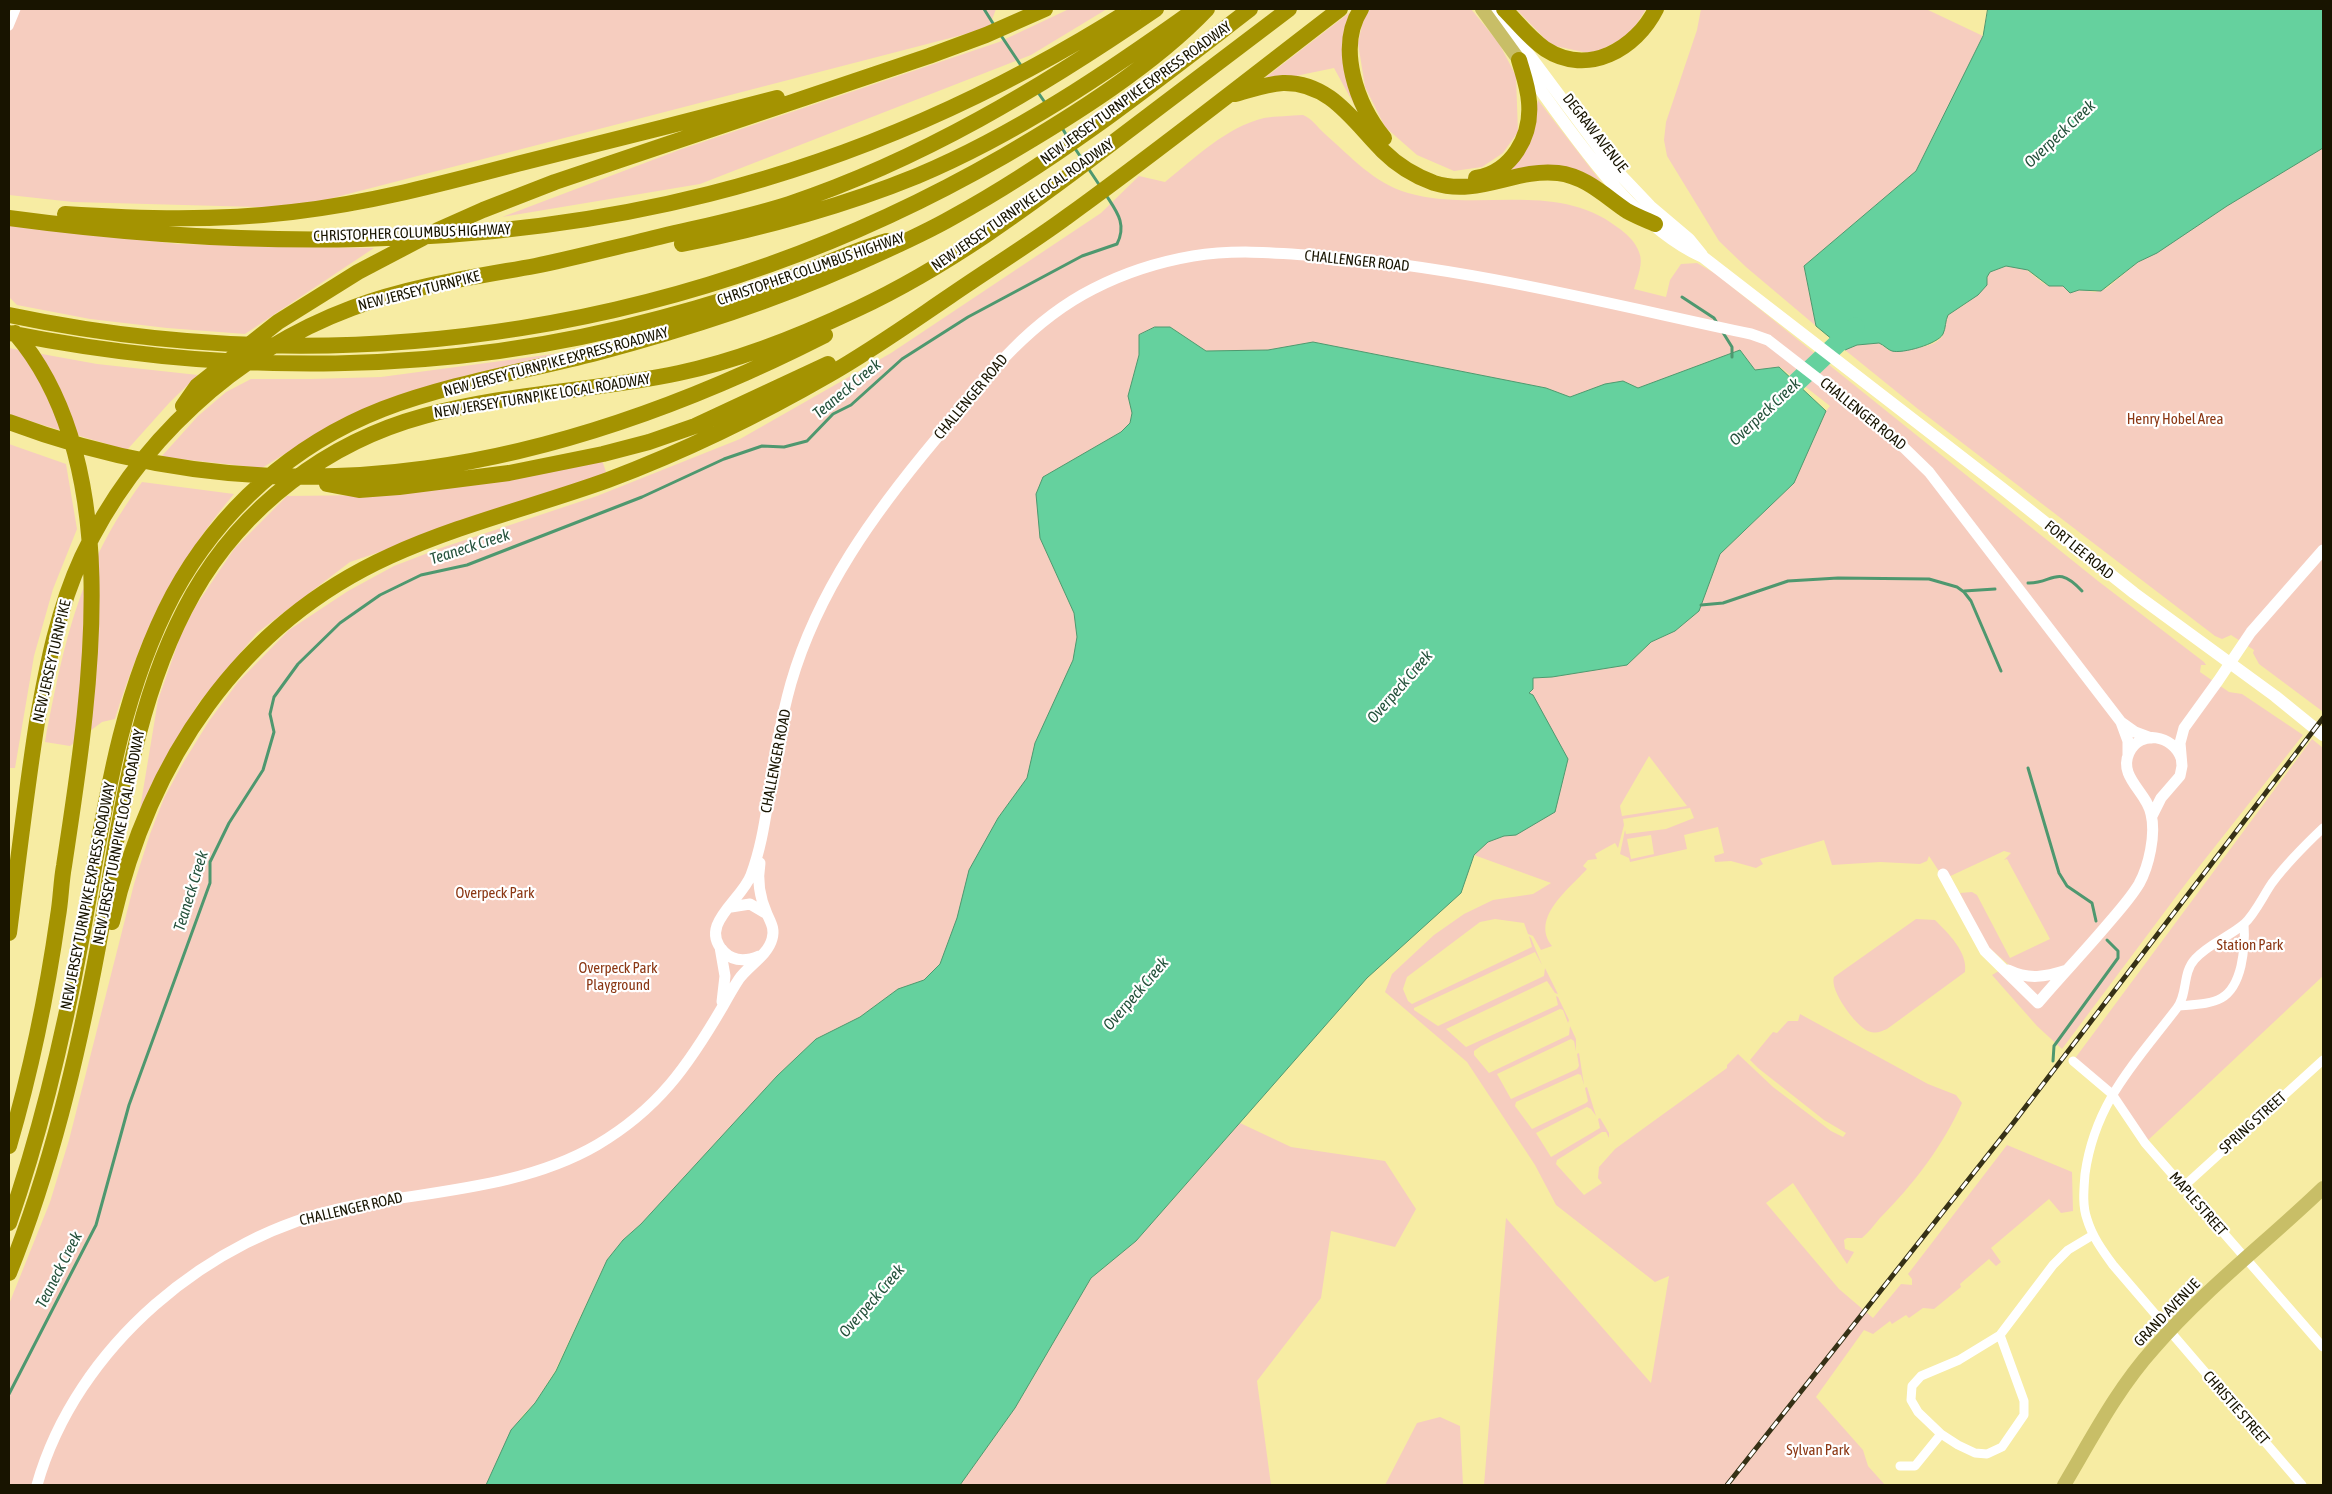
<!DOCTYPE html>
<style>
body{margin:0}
#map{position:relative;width:2332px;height:1494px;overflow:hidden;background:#f7eca3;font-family:"Asap Condensed",sans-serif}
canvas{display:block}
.frame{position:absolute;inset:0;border:10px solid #181400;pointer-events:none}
</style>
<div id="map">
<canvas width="2332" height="1494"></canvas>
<div class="frame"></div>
</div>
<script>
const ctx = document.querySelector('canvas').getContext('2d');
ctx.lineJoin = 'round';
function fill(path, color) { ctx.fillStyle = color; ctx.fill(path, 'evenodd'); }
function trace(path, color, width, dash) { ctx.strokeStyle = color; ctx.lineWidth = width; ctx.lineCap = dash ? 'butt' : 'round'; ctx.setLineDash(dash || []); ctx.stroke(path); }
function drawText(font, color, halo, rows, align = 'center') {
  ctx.font = font + ' "Asap Condensed",sans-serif'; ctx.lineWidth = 4.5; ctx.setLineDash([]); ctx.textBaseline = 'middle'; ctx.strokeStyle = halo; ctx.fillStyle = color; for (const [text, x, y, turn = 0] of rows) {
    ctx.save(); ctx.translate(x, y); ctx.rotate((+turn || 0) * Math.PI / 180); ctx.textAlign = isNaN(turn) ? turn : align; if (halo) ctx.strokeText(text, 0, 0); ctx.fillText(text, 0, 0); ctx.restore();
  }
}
fill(new Path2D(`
 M17,9H996L989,28L294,208L73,202L9,195V29Z
 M1069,9H1107L1031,55L700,184L502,217L679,150L999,42Z
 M1354,9L1363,121L1334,68L1257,84Z
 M1368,9H1471L1499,43L1516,76L1518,132L1503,153L1482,167L1454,171L1417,155L1385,127L1365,87L1358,43L1365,12Z
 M1516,9H1646L1630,35L1592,54L1551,45Z
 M1701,9H1926L1983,36L1916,171L1804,266L1816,326L1746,267L1719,241L1667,156L1664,140L1666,122L1697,30Z
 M1538,100L1605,187L1569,170L1498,178L1531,133Z
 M1303,115C1313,119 1317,127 1325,134C1350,156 1375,184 1408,193C1477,213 1555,180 1617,227C1626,233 1635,241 1639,252C1644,263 1637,278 1634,289L1666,297L1670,280L1681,264L1697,263L1716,274L2098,581L2204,662L2206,665H2201L2200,672L2229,692L2242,694L2303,735L2187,882L2062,1049L2037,1026L1992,975L2009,965L1986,945L1960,893L1972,892L1977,895L2010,958L2050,939L2007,859L2004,860L2011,853L2004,851L1944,879L1929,856L1927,861L1920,864L1880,862L1832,865L1824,840L1760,859L1763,864L1756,868L1731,861L1715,862L1714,856L1724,853L1718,827L1684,835L1687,849L1630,862L1629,858L1620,854L1625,830L1626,834L1666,829L1694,818L1690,808L1623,819L1624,825L1618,848L1615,843L1595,854L1597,859L1588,860L1583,866L1587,869C1569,889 1530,918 1552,946L1541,950L1533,936L1528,934L1524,923L1495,919L1480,922L1407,977L1403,989L1408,1001L1412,1004L1532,947L1529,936L1531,938L1542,965L1535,952L1414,1008V1010L1438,1026L1544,976L1545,968L1558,994L1555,993L1547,981L1446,1029L1466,1047L1558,1005L1556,996L1558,997L1569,1020L1568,1023L1563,1010L1560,1009L1481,1046L1474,1051V1055L1489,1073L1569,1035L1570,1026L1576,1039V1051L1574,1041L1571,1039L1497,1074L1511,1099L1577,1069L1579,1066L1577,1054L1579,1053L1584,1085L1581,1075L1578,1074L1516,1102L1515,1106L1532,1129L1586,1103L1588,1101L1585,1088L1587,1087L1596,1116L1591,1109L1587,1107L1536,1133L1551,1157L1600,1128L1598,1119L1600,1118L1609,1133V1138L1606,1132H1602L1557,1160L1556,1164L1584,1195L1602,1183L1598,1178L1599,1167L1615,1149L1727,1068V1065L1738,1054L1773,1087L1831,1131L1843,1137L1846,1133L1824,1120L1758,1068L1750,1060L1773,1032L1777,1033L1788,1021H1798L1800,1014L1928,1084L1956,1095L1962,1103C1943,1146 1913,1185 1880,1218C1874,1225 1869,1232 1862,1238H1847L1844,1240L1845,1249L1854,1252L1847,1264L1793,1183L1766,1203L1839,1289L1873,1318L1901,1284L1912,1285V1279L1908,1274L2007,1145L2072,1172L2073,1211L2061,1213L2049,1199L1991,1248L2001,1262L1996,1266L1989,1259L1960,1284L1961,1287L1934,1309L1923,1308L1909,1318L1906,1315L1892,1324L1890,1321L1873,1334L1864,1330L1816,1397L1863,1450L1868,1466L1885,1485H1484L1506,1218L1651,1383L1669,1276L1655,1282L1556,1205L1535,1165L1467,1062L1385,992L1392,974L1434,935L1464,914L1493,900L1533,894L1551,883L1474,855L1488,842L1504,836L1516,834L1555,811L1568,759L1528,692L1533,678L1552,677L1627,665L1651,642L1675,631L1699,611L1720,554L1794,483L1826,411L1830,406L1780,367L1755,370L1740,350L1638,388L1623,381L1605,384L1570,397L1546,388L1313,342L1268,350L1206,351L1170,327L1139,335V355L1128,396L1132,413L1130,423L1121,432L1043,477L1040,538L1074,613L1077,637L1073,660L1035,743L1028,778L998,818L940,964L924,980L898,989L860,1017L816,1039L777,1076L641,1224L623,1240L607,1260L555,1371L535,1403L522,1416L486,1485H9V1304L50,1202L69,1140L134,884L150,834L164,798L183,763L209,721L238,682L289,630L348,591L394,566L441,548L597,496L740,439L891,353L1101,213L1139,176L1165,182C1194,159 1226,127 1264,118C1276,116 1290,116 1303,115ZM1649,756L1687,806L1622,816L1620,806ZM1651,835L1654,854L1631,859L1627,839Z
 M2323,148V708L2322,711L2259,664L2253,653L2254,650L2231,635L2222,639L2215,636L1918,409L1845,350L1857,345L1879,343L1890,351C1905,348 1935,350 1943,335C1946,329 1945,322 1948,315L1967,303L1990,272L2006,266L2023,267L2043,283L2049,286H2063L2073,292L2079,290L2095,292L2107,288L2138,262L2157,252L2227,206Z
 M9,225L179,244L374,248L245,334L167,328L90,319L17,305L9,297Z
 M9,348L97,364L198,375L170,402L127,450L9,415Z
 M561,353L562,355L301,444L262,468L161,457L198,416L226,392L251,379H311L381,377Z
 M9,444L66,464L77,529L53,589L34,656L15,768H9Z
 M602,460L607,475L350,562L257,633L198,704L138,821L158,700L180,637L195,607L234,549L287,496L371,495Z
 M142,482L234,494C177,561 141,635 115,719L102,722L70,746L45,742C64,641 80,566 142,482Z
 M2312,739L2323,748V976L2145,1143L2112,1094L2073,1061Z
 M1916,919L1935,920C1948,933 1968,952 1965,972L1887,1029C1880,1032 1876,1034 1868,1031C1856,1026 1829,990 1834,977Z
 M1240,1123L1291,1147L1385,1161L1416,1209L1395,1247L1331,1231L1321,1298L1257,1381L1271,1485H960L1015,1408L1091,1278L1136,1241Z
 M1440,1417L1460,1426L1463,1485H1385L1417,1423Z`), '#f6cdbf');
const water = new Path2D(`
 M1988,9H2323V148L2227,206L2157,253L2138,262L2101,291L2079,290L2070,293L2063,286H2049L2028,270L2006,266L1990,272L1987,277V285L1978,295L1948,315C1945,321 1946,328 1943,334C1938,344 1902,354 1892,351C1888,350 1884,345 1879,343L1857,345L1845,350L1816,326L1804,266L1916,171L1983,36Z
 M1155,327H1170L1206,351L1268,350L1313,342L1546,388L1570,397L1605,384L1623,381L1638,388L1740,350L1755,370L1779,367L1826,411L1794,483L1720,554L1699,611L1675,631L1651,642L1627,665L1552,677L1533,678V689L1529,693L1533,695L1568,759L1555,812L1516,835L1504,836L1488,842L1474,855L1461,893L1367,978L1136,1241L1091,1278L1015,1408L960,1485H486L511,1430L535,1403L556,1371L607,1260L623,1240L641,1224L777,1076L816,1039L860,1017L898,989L924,980L940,964L957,918L969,870L998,818L1027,778L1035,743L1073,660L1077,637L1074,613L1040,538L1036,494L1043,477L1121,432L1130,423L1132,413L1128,396L1139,355V335Z`);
fill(water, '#65d19e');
trace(water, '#4e986f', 1);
trace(new Path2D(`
 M984,9L994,25
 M1000,34L1022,67
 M1037,91L1046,104
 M1061,126L1068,138
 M1074,147L1082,159
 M1088,168L1100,186
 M1682,297L1714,318L1717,323
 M1722,331L1732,347V357
 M2028,583C2053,584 2056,563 2082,591
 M1964,591L1995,589
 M1701,605L1723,603L1788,581L1838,578L1929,579L1957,587L1964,592L1971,601L2001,671
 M2028,768L2059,873L2067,886L2092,903L2096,921
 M2053,1061L2054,1046L2118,958V951L2107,940
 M9,1394L96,1225L129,1105L210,883V862L229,823L263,770L274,732L270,714L274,697L298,664L340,623L380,595L421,575L467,565L642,497L724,459L762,446L784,447L807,441L833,414L851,405L902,359L968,317L1082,256L1117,244C1127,224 1117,212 1106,195`), '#4e986f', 3);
trace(new Path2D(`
 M1779,399L1855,327`), '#65d19e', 19);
trace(new Path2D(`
 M9,26L16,9
 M2179,1006C2213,1003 2232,1004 2241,966C2244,952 2245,938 2244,924
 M2073,1061L2112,1094L2145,1143L2323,1347
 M2183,1187L2323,1060
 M2000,1335L2024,1401V1415L2002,1447L1987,1454L1975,1453L1958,1445L1941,1434L1918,1412L1911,1400L1912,1386L1921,1376L1959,1360L2000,1335L2053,1265L2068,1250L2093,1235
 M1900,1466H1915L1941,1434
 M2302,1485L2113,1265C2102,1250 2092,1236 2087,1219C2082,1205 2084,1188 2085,1174C2095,1102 2135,1063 2177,1008C2188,994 2182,973 2195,959C2208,944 2229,937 2244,924C2255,914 2263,896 2272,883C2287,863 2305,845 2323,828`), '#fff', 9);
trace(new Path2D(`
 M2121,722L2135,732L2151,738
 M2152,816L2161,798L2180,776L2182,766L2180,743L2184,728L2218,681L2251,632L2323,550
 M1943,874L1985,951L2038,1003C2060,977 2084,952 2106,926C2117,913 2130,899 2139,884C2149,866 2156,834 2151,814C2147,792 2118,777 2129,753C2140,729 2173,735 2181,758
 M731,907L750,904L767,914
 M720,947L725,976L722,1002
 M759,956C747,961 734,962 724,952C697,925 742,900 751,875C760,851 764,827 768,802C774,762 780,722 791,683C818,590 875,512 936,439C982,382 1026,323 1093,289C1124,273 1158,262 1193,256C1235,249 1278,253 1321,256C1466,267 1609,304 1751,334L1768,340L1893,437L1929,472L2121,722L2128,741V755
 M2008,970C2029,980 2045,977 2067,970
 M37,1485C76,1347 209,1235 348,1207C430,1191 523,1188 597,1145C658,1109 688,1066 723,1006C728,997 733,988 739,979C748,966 768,955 772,939C775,929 771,923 767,914C760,898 757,880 760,863`), '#fff', 11);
trace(new Path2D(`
 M1495,9L1612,166L1650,206L1689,239L1702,255
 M1523,66C1570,129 1629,224 1703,257L2003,489L2134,593L2275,696L2323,735`), '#fff', 12);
trace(new Path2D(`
 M1482,9L1519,60
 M2064,1485C2092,1438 2117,1389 2154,1348C2205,1289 2268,1241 2323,1188`), '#c8be67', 14);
trace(new Path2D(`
 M1361,9C1336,48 1357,105 1384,138
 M1504,9C1517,22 1529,38 1545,49C1588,77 1636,49 1656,9
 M1235,94C1250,90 1266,84 1283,83C1330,82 1353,121 1383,151C1397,165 1415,176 1434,183C1478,197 1515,168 1558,173C1585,176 1605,196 1627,211C1636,216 1646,220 1655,224
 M1476,178C1512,172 1532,136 1529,102C1528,87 1523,74 1519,60
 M65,214C141,219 217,221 292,212C370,203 445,183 521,163C606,142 692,120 777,98
 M9,218C238,249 484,251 709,194C860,156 1001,92 1132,9
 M682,244C763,228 841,207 917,176C1017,134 1108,72 1196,9
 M9,315C352,387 700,331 1004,156C1071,117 1154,65 1207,9
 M9,333C224,376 448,376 661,318C706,306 751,292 795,276C826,264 855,250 887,241
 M183,406L197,386L278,322L358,272L438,230L483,210L555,182L929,56L986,35L1045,9
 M9,422C293,529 563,468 825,335
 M327,484L359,490L399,487L509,473L603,454L649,442L695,426L828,364
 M112,922C149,762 238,625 390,556C460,524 536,506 608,480C685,451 759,415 830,374C872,350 910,323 950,296C989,269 1030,244 1068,216C1161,149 1250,78 1340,9
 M9,933C18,862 26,792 37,722C47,666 58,609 82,557C136,443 234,352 352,308C410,286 474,277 535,266C570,259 604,250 638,242C689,229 739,220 789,204C921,160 1042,87 1156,9
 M9,1146C31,1071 47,994 58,916C61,899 61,882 64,866C88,705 130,467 15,333
 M9,1223C42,1129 64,1033 82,936C103,820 117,701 173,595C219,510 293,444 383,409C452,383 526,371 596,353C683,330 768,303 849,267C884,251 920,236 953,217C1059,159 1154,83 1250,9
 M9,1273C51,1168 77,1059 98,947C120,827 132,702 193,594C243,506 328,442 424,416C507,393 595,391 679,373C741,360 800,336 857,309C947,267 1028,207 1107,147C1168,101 1229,55 1289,9`), '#a49301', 16);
const rail = new Path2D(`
 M1727,1485L2014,1122L2323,718`);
trace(rail, '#363116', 5);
trace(rail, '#fff', 3, [9]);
drawText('15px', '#181400', '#fff', [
 ["NEW JERSEY TURNPIKE EXPRESS ROADWAY",1136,93,-36],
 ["DEGRAW AVENUE",1595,133,52],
 ["NEW JERSEY TURNPIKE LOCAL ROADWAY",1023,205,-35],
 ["CHRISTOPHER COLUMBUS HIGHWAY",412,233,-2],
 ["CHALLENGER ROAD",1357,261,6],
 ["CHRISTOPHER COLUMBUS HIGHWAY",811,269,-19],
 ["NEW JERSEY TURNPIKE",419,291,-14],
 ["NEW JERSEY TURNPIKE EXPRESS ROADWAY",556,362,-15],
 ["NEW JERSEY TURNPIKE LOCAL ROADWAY",542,396,-9],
 ["CHALLENGER ROAD",971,397,-50],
 ["CHALLENGER ROAD",1863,414,39],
 ["FORT LEE ROAD",2079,550,39],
 ["NEW JERSEY TURNPIKE",52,661,-77],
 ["CHALLENGER ROAD",776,761,-79],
 ["NEW JERSEY TURNPIKE LOCAL ROADWAY",119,837,-79],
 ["NEW JERSEY TURNPIKE EXPRESS ROADWAY",88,896,-79],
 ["SPRING STREET",2253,1123,-42],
 ["MAPLE STREET",2198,1204,49],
 ["CHALLENGER ROAD",351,1209,-13],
 ["GRAND AVENUE",2167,1313,-46],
 ["CHRISTIE STREET",2236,1408,49]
]);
drawText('15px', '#8b3713', '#fff', [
 ["Henry Hobel Area",2175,419],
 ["Overpeck Park",495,893],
 ["Station Park",2250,945],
 ["Overpeck Park",618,968],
 ["Playground",618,985],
 ["Sylvan Park",1818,1450]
]);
drawText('italic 16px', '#25523c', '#fff', [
 ["Overpeck Creek",2060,134,-43],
 ["Teaneck Creek",847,389,-40],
 ["Overpeck Creek",1765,412,-43],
 ["Teaneck Creek",470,547,-18],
 ["Overpeck Creek",1400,687,-49],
 ["Teaneck Creek",191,891,-73],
 ["Overpeck Creek",1136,994,-49],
 ["Teaneck Creek",59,1270,-63],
 ["Overpeck Creek",872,1301,-49]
]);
</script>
